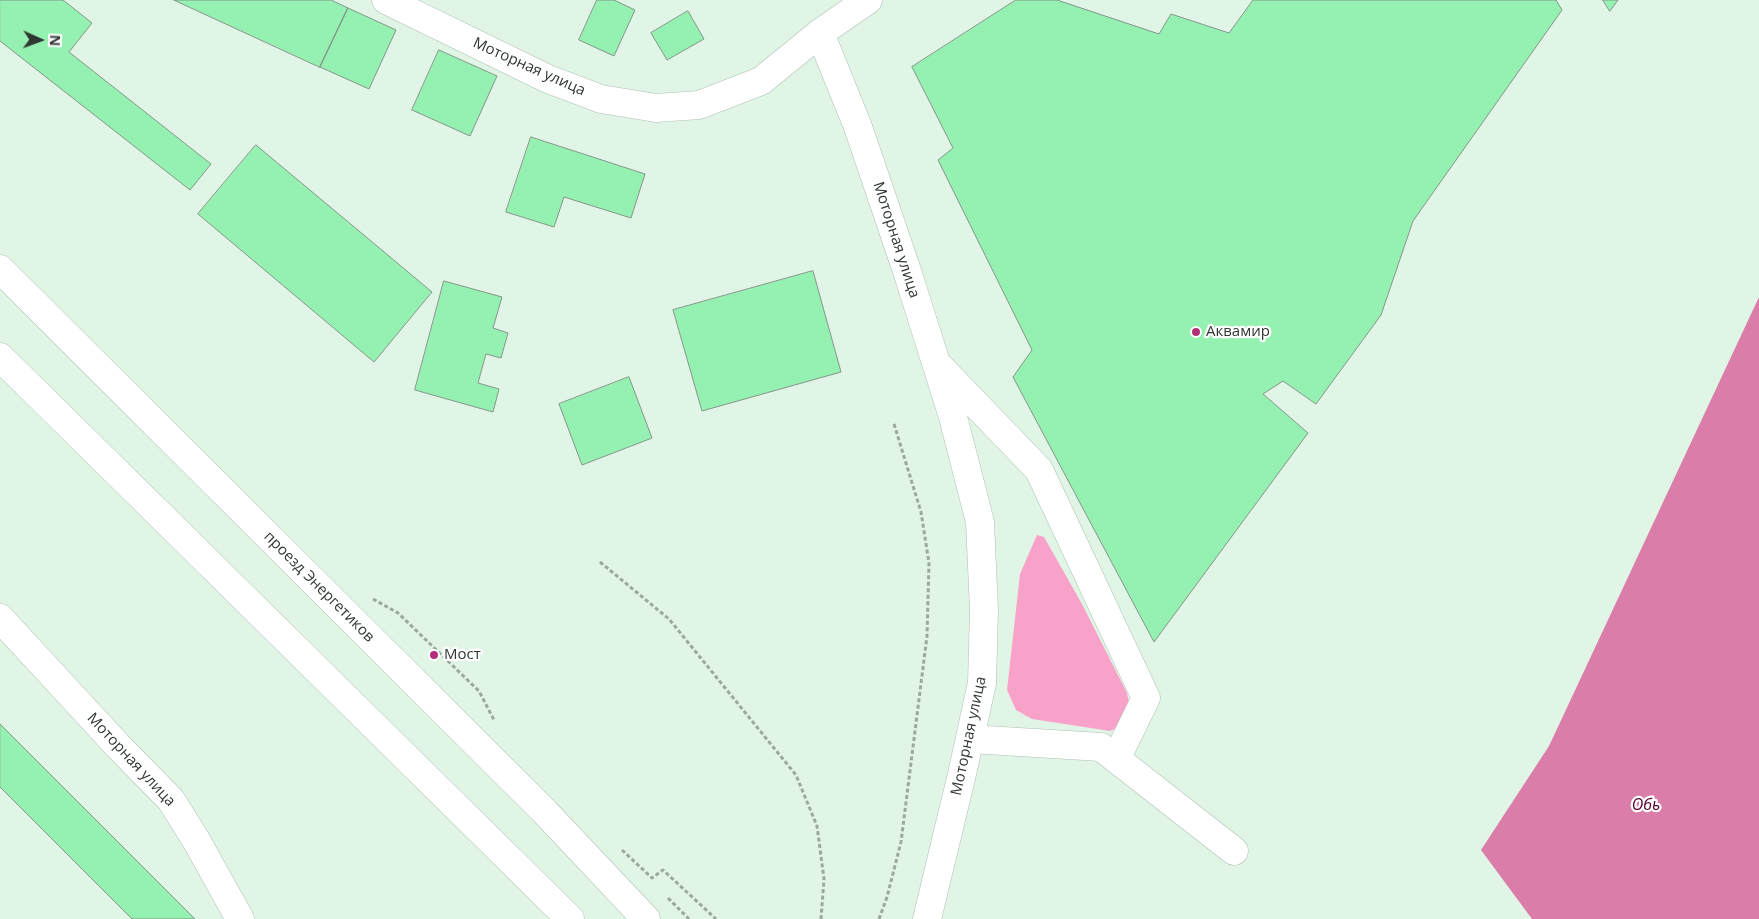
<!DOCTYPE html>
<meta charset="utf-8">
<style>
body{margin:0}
#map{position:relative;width:1759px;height:919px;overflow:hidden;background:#e1f5e6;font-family:"Open Sans",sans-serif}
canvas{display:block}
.north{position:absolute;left:15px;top:15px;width:50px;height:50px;-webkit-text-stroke:4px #fff;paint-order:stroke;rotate:92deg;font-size:14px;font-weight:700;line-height:20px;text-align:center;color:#303732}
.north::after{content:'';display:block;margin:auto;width:18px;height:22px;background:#303732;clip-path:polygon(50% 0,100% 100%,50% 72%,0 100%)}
</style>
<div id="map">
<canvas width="1759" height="919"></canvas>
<div class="north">N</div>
</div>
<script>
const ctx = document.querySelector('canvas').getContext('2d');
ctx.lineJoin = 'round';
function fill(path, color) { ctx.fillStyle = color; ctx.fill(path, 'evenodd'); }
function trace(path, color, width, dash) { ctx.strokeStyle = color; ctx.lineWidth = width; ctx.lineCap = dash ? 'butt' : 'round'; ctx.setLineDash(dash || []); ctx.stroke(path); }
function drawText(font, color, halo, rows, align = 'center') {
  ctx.font = font + ' "Open Sans",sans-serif'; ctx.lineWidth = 4.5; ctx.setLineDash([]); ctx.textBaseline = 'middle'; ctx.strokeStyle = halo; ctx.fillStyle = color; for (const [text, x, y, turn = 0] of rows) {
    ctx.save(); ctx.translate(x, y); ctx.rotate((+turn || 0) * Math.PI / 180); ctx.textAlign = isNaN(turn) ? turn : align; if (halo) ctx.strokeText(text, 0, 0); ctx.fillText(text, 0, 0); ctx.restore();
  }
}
fill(new Path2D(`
 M1037,535L1044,537L1082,604L1127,693L1130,707L1122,726L1110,731L1032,719L1016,710L1007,690L1020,574Z`), '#f9a2c9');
fill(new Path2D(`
 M1759,297V919H1532L1481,850L1549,746Z`), '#db7da9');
const building = new Path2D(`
 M0,0H63L92,23L69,52L211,164L190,190L0,41Z
 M174,0H331L348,8L320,67Z
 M597,0H614L635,10L614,56L579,40Z
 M1016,0H1057L1159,34L1171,14L1229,33L1253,0H1556L1562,10L1413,221L1381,315L1316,404L1283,381L1263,394L1308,433L1154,642L1013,377L1032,350L938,160L953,148L912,67Z
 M1603,0H1618L1610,11Z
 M348,8L396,30L369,89L320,67Z
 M688,11L704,39L667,60L651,33Z
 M439,50L497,76L470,136L412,110Z
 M531,137L645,174L631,218L564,197L554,227L506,212Z
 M256,145L432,292L374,362L198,214Z
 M813,271L841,372L702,411L673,310Z
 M444,281L502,297L493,328L508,333L501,358L486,354L478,383L499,389L493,412L415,390Z
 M629,377L652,438L582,465L559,404Z
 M0,724L195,919H132L0,787Z`);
fill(building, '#95f1b1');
trace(building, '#849689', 1);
const minor = new Path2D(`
 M820,33L868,0`);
const tertiary = new Path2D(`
 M386,0L548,79L601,99L656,108L699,105L761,81L820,33L858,127L908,274L953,417L980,522L984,610L982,683L962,774L927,919
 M939,366L1039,470L1146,698L1116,759
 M0,618L118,746L171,800L196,840L240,919
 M970,739L1101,747L1234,851`);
const primary = new Path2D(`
 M0,269L545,812L646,919
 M0,357L570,919`);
trace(minor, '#adc0b2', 29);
trace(tertiary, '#adc0b2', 29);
trace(primary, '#adc0b2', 29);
trace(new Path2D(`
 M600,562L669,619L796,775L817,826L824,879L821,919
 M373,599L398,613L479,691L494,720
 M622,850L652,878L663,870L716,919
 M668,898L689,919
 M879,919L887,897L901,842L927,636L929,563L921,512L894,424`), '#9aa99e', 3, [4, 2.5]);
trace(minor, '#fff', 28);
trace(tertiary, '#fff', 28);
trace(primary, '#fff', 28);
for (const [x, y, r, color] of [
 [1196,332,5,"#b32f77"],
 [434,655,5,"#b32f77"]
]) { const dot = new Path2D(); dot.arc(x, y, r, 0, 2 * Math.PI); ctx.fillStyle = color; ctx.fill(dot); trace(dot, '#fff', 2); }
drawText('15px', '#303732', '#fff', [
 ["Моторная улица",529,67,24],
 ["Моторная улица",896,240,72],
 ["проезд Энергетиков",319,587,45],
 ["Моторная улица",969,736,-78],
 ["Моторная улица",131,760,47]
]);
drawText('15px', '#303732', '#fff', [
 ["Аквамир",1206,332],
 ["Мост",444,655]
], 'left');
drawText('italic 16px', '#540032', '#fff', [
 ["Обь",1646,805]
]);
</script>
